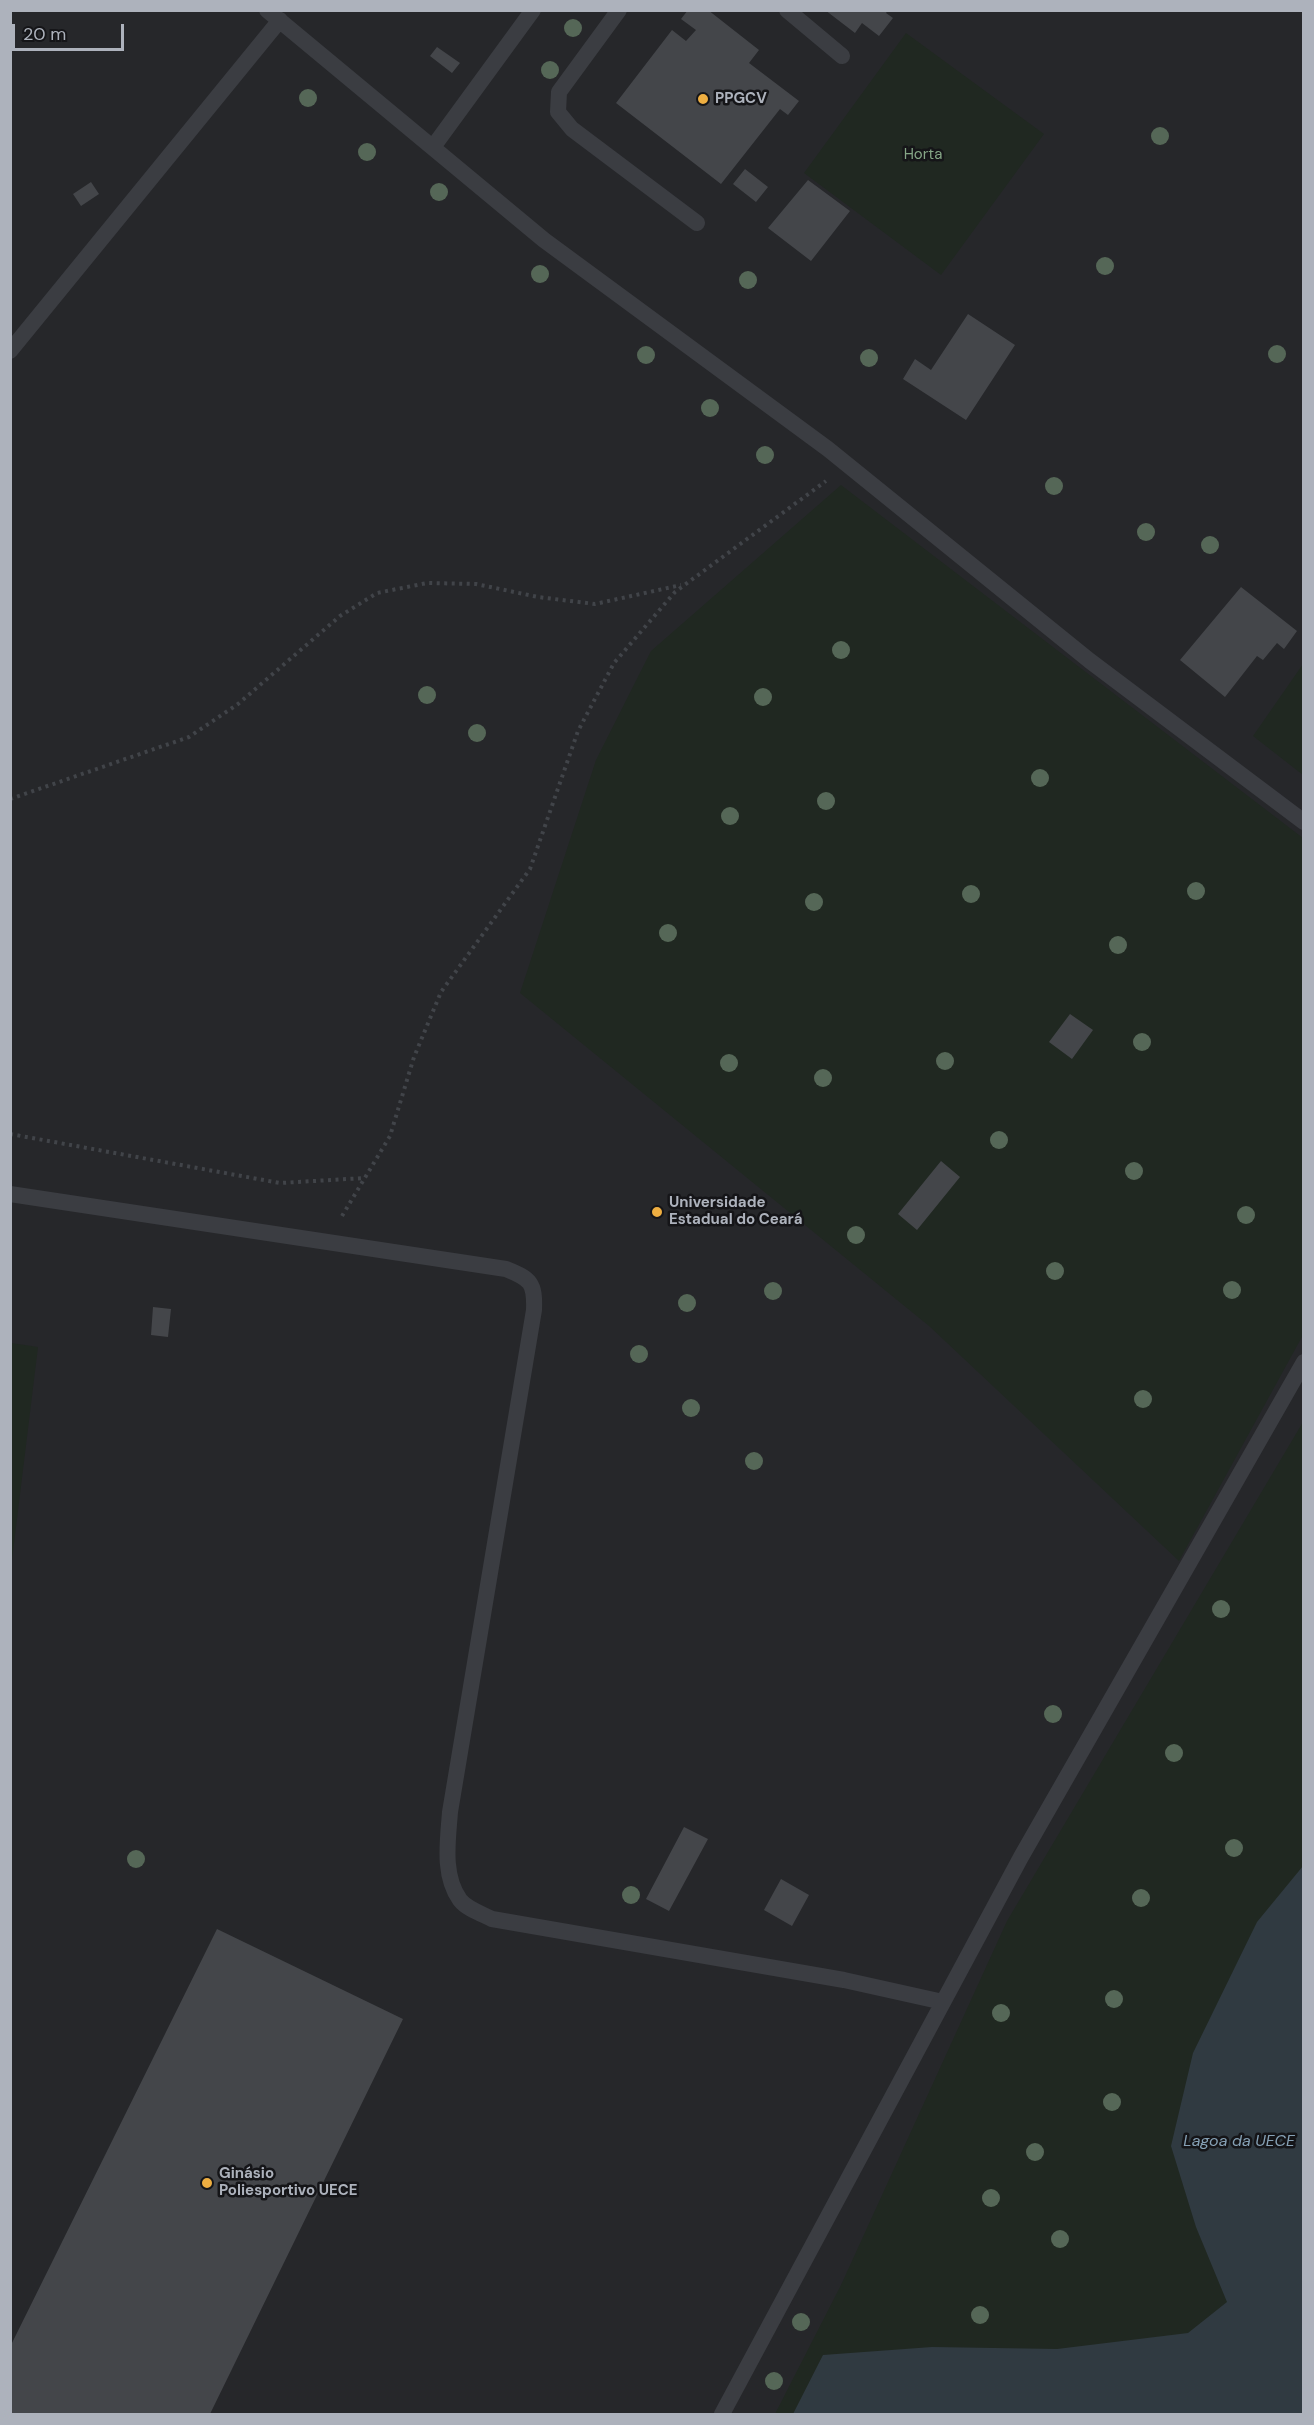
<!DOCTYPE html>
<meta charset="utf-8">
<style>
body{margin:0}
#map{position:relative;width:1314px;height:2425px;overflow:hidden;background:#1a1a1d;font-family:"DM Sans",sans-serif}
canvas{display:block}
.frame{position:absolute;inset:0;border:12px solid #adb2bc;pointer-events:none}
.scale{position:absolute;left:12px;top:24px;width:112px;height:27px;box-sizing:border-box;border:3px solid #adb2bc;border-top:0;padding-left:8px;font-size:18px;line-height:21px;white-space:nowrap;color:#adb2bc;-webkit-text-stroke:4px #151518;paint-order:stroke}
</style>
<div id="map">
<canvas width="1314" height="2425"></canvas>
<div class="frame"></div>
<div class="scale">20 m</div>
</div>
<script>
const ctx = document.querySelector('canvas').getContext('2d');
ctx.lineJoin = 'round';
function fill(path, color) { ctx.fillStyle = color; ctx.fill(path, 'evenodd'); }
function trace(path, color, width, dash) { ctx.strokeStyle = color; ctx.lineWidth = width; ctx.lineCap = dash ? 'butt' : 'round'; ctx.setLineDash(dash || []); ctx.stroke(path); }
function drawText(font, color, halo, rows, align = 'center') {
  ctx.font = font + ' "DM Sans",sans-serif'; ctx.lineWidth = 5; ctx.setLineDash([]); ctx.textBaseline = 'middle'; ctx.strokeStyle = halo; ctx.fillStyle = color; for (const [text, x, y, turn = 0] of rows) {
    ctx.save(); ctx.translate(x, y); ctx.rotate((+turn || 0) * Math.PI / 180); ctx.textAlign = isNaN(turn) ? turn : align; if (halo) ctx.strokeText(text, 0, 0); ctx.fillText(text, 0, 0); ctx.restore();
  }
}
fill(new Path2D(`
 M11,11H1303V2414H11Z`), '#26272a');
fill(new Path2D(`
 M906,33L1044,134L941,275L804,173Z
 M841,485L1303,838V1335L1179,1561L929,1326L520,993L596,760L651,651Z
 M1303,664L1304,775H1303L1253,736Z
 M11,1343L38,1347L11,1568L10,1343Z
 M1303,1422V2414H775L841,2285L1007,1921Z`), '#202821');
fill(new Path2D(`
 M1303,1866V2414H793L823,2355L932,2347L1057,2349L1188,2333L1227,2302L1196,2227L1171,2146L1193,2053L1257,1922Z`), '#303a41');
fill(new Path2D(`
 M688,10H708L759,50L749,63L799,101L788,115L780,109L721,184L616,103L672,30L686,41L696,30L681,19Z
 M825,10H888L886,13L893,18L879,36L862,23L855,33Z
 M437,47L460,63L452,73L430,56Z
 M745,169L768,187L756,202L733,184Z
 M808,180L850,211L811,261L768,228Z
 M91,182L99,194L81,206L73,194Z
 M968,314L1015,345L966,420L903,379L915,359L931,370Z
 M1241,587L1297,631L1284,649L1277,643L1263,660L1257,656L1225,697L1180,660Z
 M1070,1014L1093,1030L1072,1059L1049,1042Z
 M941,1161L960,1177L917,1230L898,1214Z
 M153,1307L171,1309L168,1337L151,1335Z
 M684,1827L708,1839L669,1911L646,1899Z
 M781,1879L809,1895L792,1926L764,1910Z
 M217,1929L403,2019L210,2414H10V2347Z`), '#44464a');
trace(new Path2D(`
 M10,799L189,737L238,704L340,616L377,593L427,583L476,584L538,597L595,604L681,585
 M10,1134L280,1183L365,1178
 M342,1216L390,1136L414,1057L441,992L530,869L578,731L614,663L675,592L826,481`), '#414449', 4, [3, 4.5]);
trace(new Path2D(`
 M267,10L544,240L828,449L1090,661L1304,822
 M619,10L559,92L558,112L572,129L697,223
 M787,10L842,56
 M433,147L533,10
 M10,351L280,20
 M10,1194L506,1269C531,1279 535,1283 534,1310L450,1812C448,1840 442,1875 460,1900C467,1909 482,1914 492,1919L844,1980L943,2002
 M722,2414L1021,1857L1304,1362`), '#3b3d42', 16);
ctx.fillStyle = '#556757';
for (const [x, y] of [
 [573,28],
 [550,70],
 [308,98],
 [1160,136],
 [367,152],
 [439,192],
 [1105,266],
 [540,274],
 [748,280],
 [1277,354],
 [646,355],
 [869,358],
 [710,408],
 [765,455],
 [1054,486],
 [1146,532],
 [1210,545],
 [841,650],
 [427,695],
 [763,697],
 [477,733],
 [1040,778],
 [826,801],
 [730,816],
 [1196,891],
 [971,894],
 [814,902],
 [668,933],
 [1118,945],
 [1142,1042],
 [945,1061],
 [729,1063],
 [823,1078],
 [999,1140],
 [1134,1171],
 [1246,1215],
 [856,1235],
 [1055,1271],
 [1232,1290],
 [773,1291],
 [687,1303],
 [639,1354],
 [1143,1399],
 [691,1408],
 [754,1461],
 [1221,1609],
 [1053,1714],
 [1174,1753],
 [1234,1848],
 [136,1859],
 [631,1895],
 [1141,1898],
 [1114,1999],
 [1001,2013],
 [1112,2102],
 [1035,2152],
 [991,2198],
 [1060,2239],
 [980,2315],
 [801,2322],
 [774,2381]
]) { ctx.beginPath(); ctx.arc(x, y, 9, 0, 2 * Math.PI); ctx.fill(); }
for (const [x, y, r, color] of [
 [703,99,6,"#eeae41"],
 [657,1212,6,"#eeae41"],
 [207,2183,6,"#eeae41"]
]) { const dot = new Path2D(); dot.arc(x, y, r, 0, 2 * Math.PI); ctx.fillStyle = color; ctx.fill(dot); trace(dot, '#151518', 2); }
drawText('bold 15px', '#adb2bc', '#151518', [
 ["PPGCV",715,99],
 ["Universidade",669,1203],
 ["Estadual do Ceará",669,1220],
 ["Ginásio",219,2174],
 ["Poliesportivo UECE",219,2191]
], 'left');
drawText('15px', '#85a686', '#151518', [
 ["Horta",923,155]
]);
drawText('italic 16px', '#86a1b5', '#151518', [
 ["Lagoa da UECE",1239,2142]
]);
</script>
